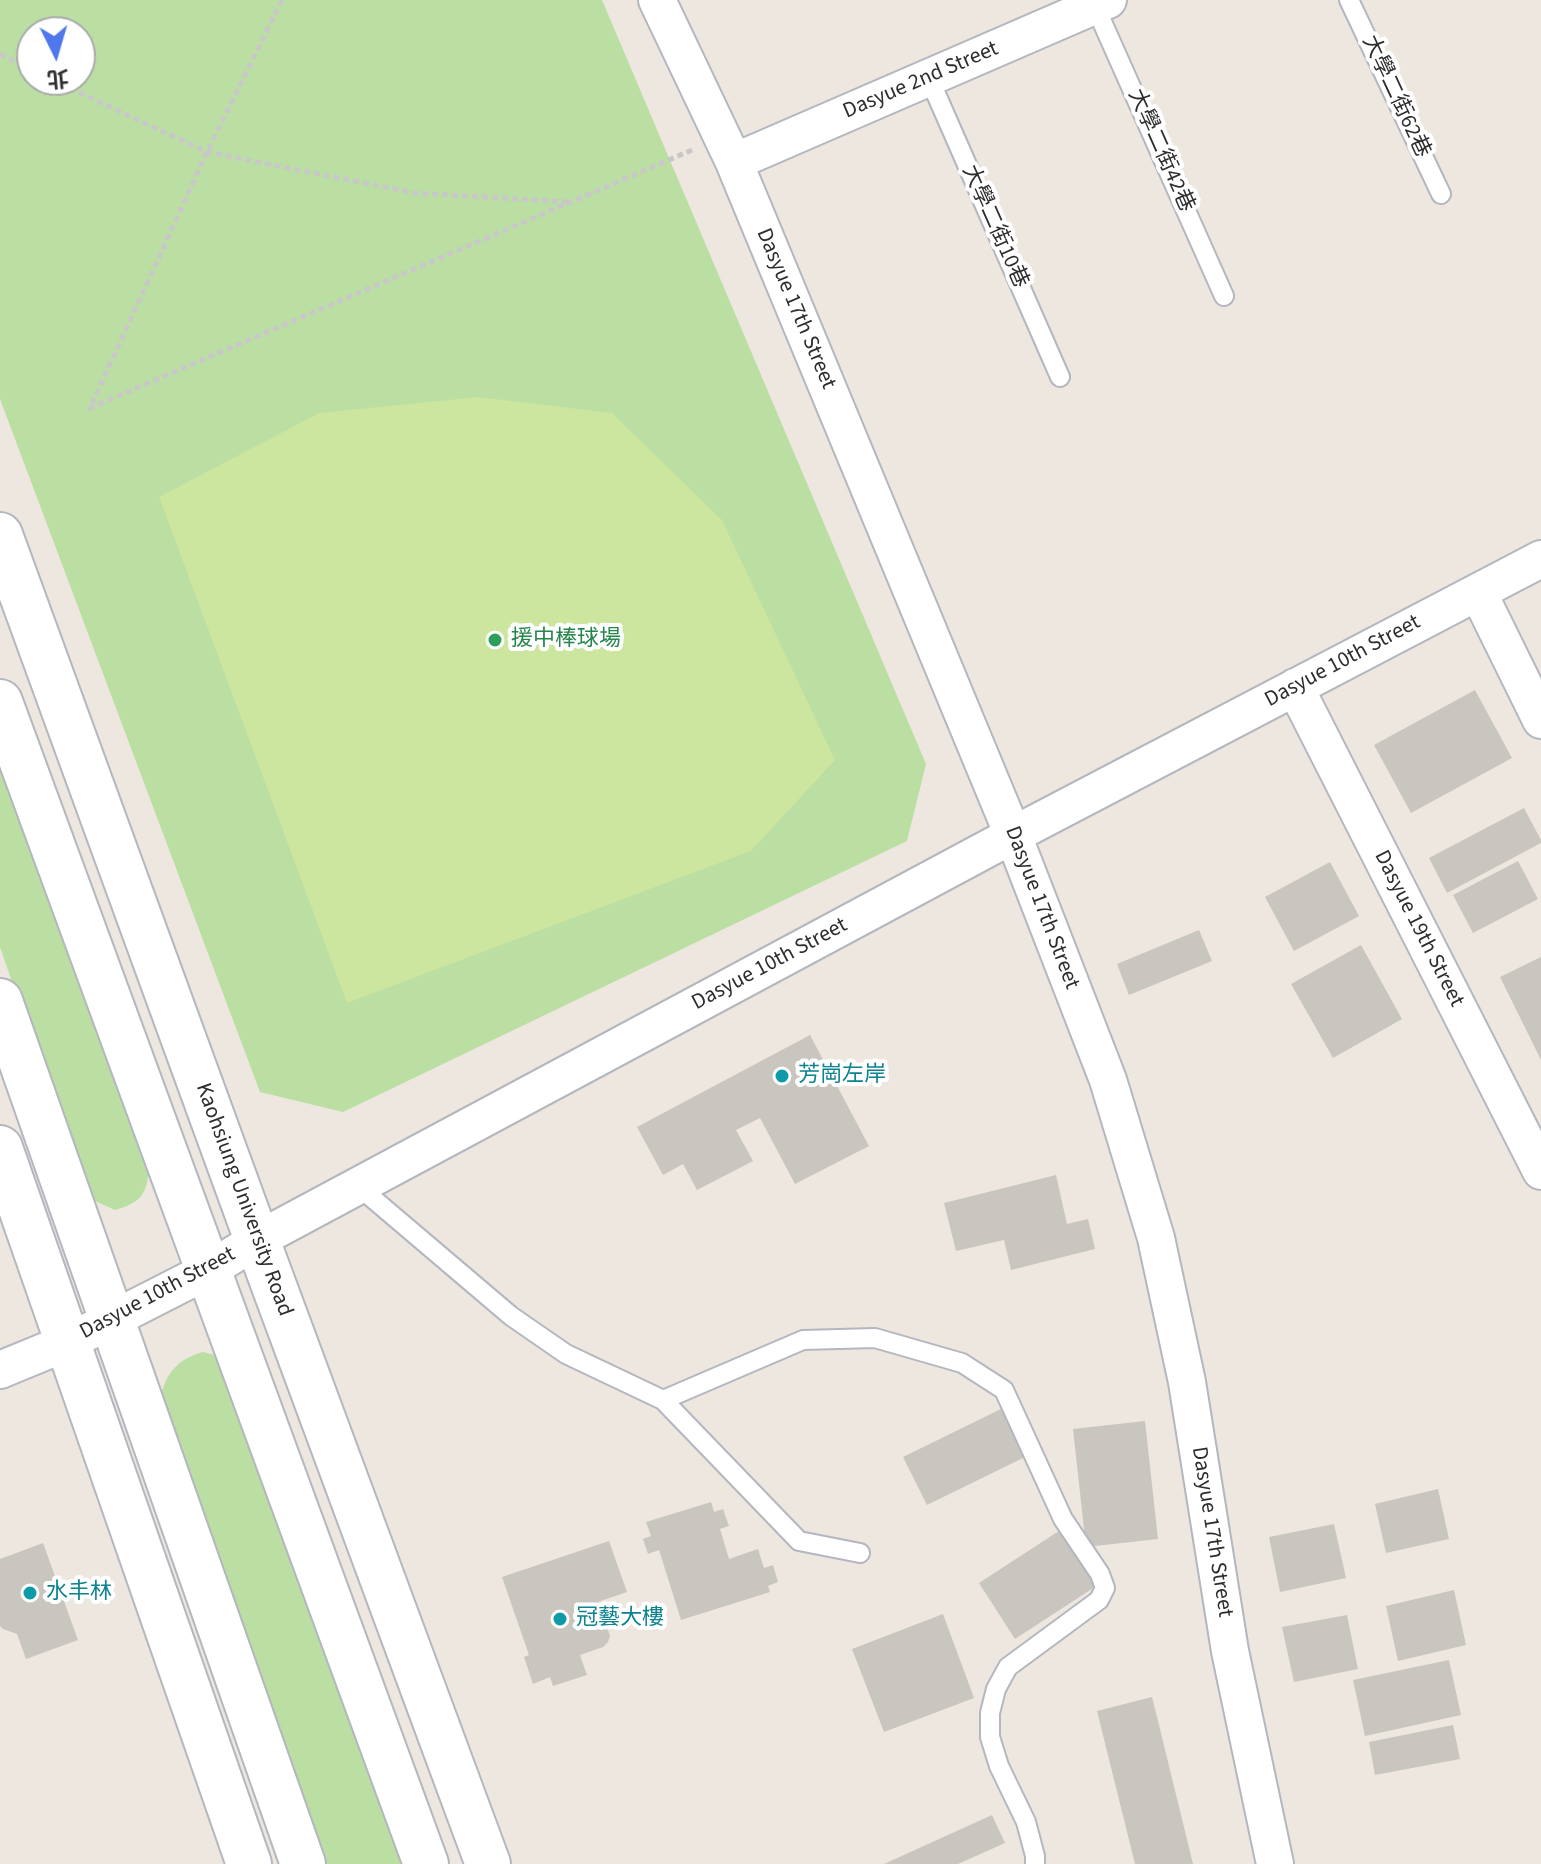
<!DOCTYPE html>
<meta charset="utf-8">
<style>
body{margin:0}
#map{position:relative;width:1541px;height:1864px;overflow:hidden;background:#ede7e0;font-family:"Source Sans 3","Noto Sans TC",sans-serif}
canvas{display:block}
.north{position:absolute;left:16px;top:16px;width:80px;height:80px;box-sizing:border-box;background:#fff;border:2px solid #ababab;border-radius:50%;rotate:175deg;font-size:22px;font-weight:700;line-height:32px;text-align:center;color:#2d2d2d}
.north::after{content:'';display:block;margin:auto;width:28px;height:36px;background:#4f78ec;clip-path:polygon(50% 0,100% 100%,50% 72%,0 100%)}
</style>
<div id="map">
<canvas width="1541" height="1864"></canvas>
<div class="north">北</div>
</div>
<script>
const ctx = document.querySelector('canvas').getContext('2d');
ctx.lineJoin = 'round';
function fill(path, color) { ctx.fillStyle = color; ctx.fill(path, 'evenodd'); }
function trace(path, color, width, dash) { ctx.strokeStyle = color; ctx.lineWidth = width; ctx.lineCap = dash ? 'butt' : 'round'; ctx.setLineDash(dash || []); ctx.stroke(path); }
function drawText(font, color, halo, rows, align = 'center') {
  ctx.font = font + ' "Source Sans 3","Noto Sans TC",sans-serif'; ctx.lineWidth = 8; ctx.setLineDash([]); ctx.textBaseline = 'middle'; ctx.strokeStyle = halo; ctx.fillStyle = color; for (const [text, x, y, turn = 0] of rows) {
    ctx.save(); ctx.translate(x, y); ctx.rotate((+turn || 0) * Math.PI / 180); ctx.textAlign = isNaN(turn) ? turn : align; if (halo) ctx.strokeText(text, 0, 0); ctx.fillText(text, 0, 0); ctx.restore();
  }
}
fill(new Path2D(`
 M0,0H602L926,764L907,841L343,1112L260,1092L0,399ZM32,32H80V80H32Z
 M0,748L149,1173C145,1198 138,1203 115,1210L86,1197L0,947Z
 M203,1352L215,1355L227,1367L407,1864H326L161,1395C167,1371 179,1359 203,1352Z`), '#bbdea2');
fill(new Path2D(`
 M478,397L612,413L722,520L835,760L751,851L347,1003L159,497L319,413Z`), '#cce59f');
fill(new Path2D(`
 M1475,690L1512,758L1411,813L1374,745Z
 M1524,808L1541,840V843L1447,893L1429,858Z
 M1518,861L1538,899L1473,933L1453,895Z
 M1330,862L1359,916L1294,951L1265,897Z
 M1199,930L1212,961L1129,995L1117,964Z
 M1361,945L1402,1019L1333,1058L1291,984Z
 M1541,957V1060L1500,977Z
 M810,1035L869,1146L795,1184L760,1118L736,1130L753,1161L697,1190L683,1164L663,1175L637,1127Z
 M1056,1175L1067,1224L1088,1219L1095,1249L1011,1270L1004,1240L956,1251L944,1203Z
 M1003,1408L1027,1456L927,1505L903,1457Z
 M1145,1421L1158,1539L1086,1547L1073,1429Z
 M1438,1489L1449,1539L1386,1553L1375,1504Z
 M711,1502L714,1512L723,1509L729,1526L720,1529L729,1559L758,1549L764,1568L773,1565L778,1582L768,1586L770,1592L681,1620L659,1550L648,1554L643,1539L651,1536L646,1522Z
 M1334,1524L1346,1578L1280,1592L1269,1537Z
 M1065,1527L1101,1583L1015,1639L979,1583Z
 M609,1541L627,1592L598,1602L610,1636L608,1642L603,1647L580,1655L587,1675L553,1686L550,1677L533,1684L524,1657L529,1655L502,1577Z
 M43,1543L78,1640L26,1659L17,1634L3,1629L0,1626V1559Z
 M1454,1590L1466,1645L1398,1661L1386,1606Z
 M943,1614L974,1698L884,1732L852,1649Z
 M1347,1615L1358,1669L1294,1682L1282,1627Z
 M1449,1660L1461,1715L1365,1736L1353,1680Z
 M1152,1697L1159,1725L1193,1864H1135L1097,1711Z
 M1453,1725L1460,1759L1375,1775L1369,1742Z
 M992,1815L1005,1843L958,1864H884Z`), '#c9c5bf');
const service = new Path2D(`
 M1349,0L1441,194
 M1095,6L1224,296
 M929,78L1060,377
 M358,1186L511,1316L566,1354L663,1400L803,1340L875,1338L962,1363L1004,1390L1063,1519L1100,1574L1105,1588L1099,1600L1008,1667L996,1689L990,1713V1737L999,1766L1026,1822L1035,1856V1864
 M663,1400L799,1541L860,1553`);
const minor = new Path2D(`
 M657,0L734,162L1013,835L1108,1080L1156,1238L1187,1382L1230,1651L1275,1864
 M734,162L1108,0
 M1478,592L1541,720
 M1295,687L1541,1171
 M0,1370L68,1342L209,1270L257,1240L1013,835L1541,559`);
const tertiary = new Path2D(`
 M0,535L257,1240L488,1864
 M0,702L426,1864
 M0,1001L303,1864
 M0,1148L249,1864`);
trace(service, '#b4b7bf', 22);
trace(minor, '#b4b7bf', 40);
trace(tertiary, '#b4b7bf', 48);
trace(new Path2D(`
 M282,0L207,152L90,408L692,150
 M0,54L32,70
 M52,80L207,152L415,193L569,202`), '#c8c8c8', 5, [6, 4]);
trace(service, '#fff', 18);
trace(minor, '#fff', 36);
trace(tertiary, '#fff', 44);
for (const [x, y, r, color] of [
 [495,640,8,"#2e9e5b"],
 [782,1076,8,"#0f9aa8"],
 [30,1593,8,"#0f9aa8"],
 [560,1619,8,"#0f9aa8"]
]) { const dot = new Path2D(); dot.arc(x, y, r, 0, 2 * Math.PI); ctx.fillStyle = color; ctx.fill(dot); trace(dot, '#fff', 3); }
drawText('22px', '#2d2d2d', '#fff', [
 ["Dasyue 2nd Street",921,81,-23],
 ["大學二街62巷",1395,97,65],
 ["大學二街42巷",1160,151,66],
 ["大學二街10巷",994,227,66],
 ["Dasyue 17th Street",795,309,67],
 ["Dasyue 10th Street",1343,662,-28],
 ["Dasyue 17th Street",1041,908,69],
 ["Dasyue 19th Street",1418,929,63],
 ["Dasyue 10th Street",770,965,-28],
 ["Kaohsiung University Road",243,1200,70],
 ["Dasyue 10th Street",158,1294,-28],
 ["Dasyue 17th Street",1211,1532,81]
]);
drawText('22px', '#27864d', '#fff', [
 ["援中棒球場",511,640]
], 'left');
drawText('22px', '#0d838f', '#fff', [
 ["芳崗左岸",798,1076],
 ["水丰林",46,1593],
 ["冠藝大樓",576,1619]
], 'left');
</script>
